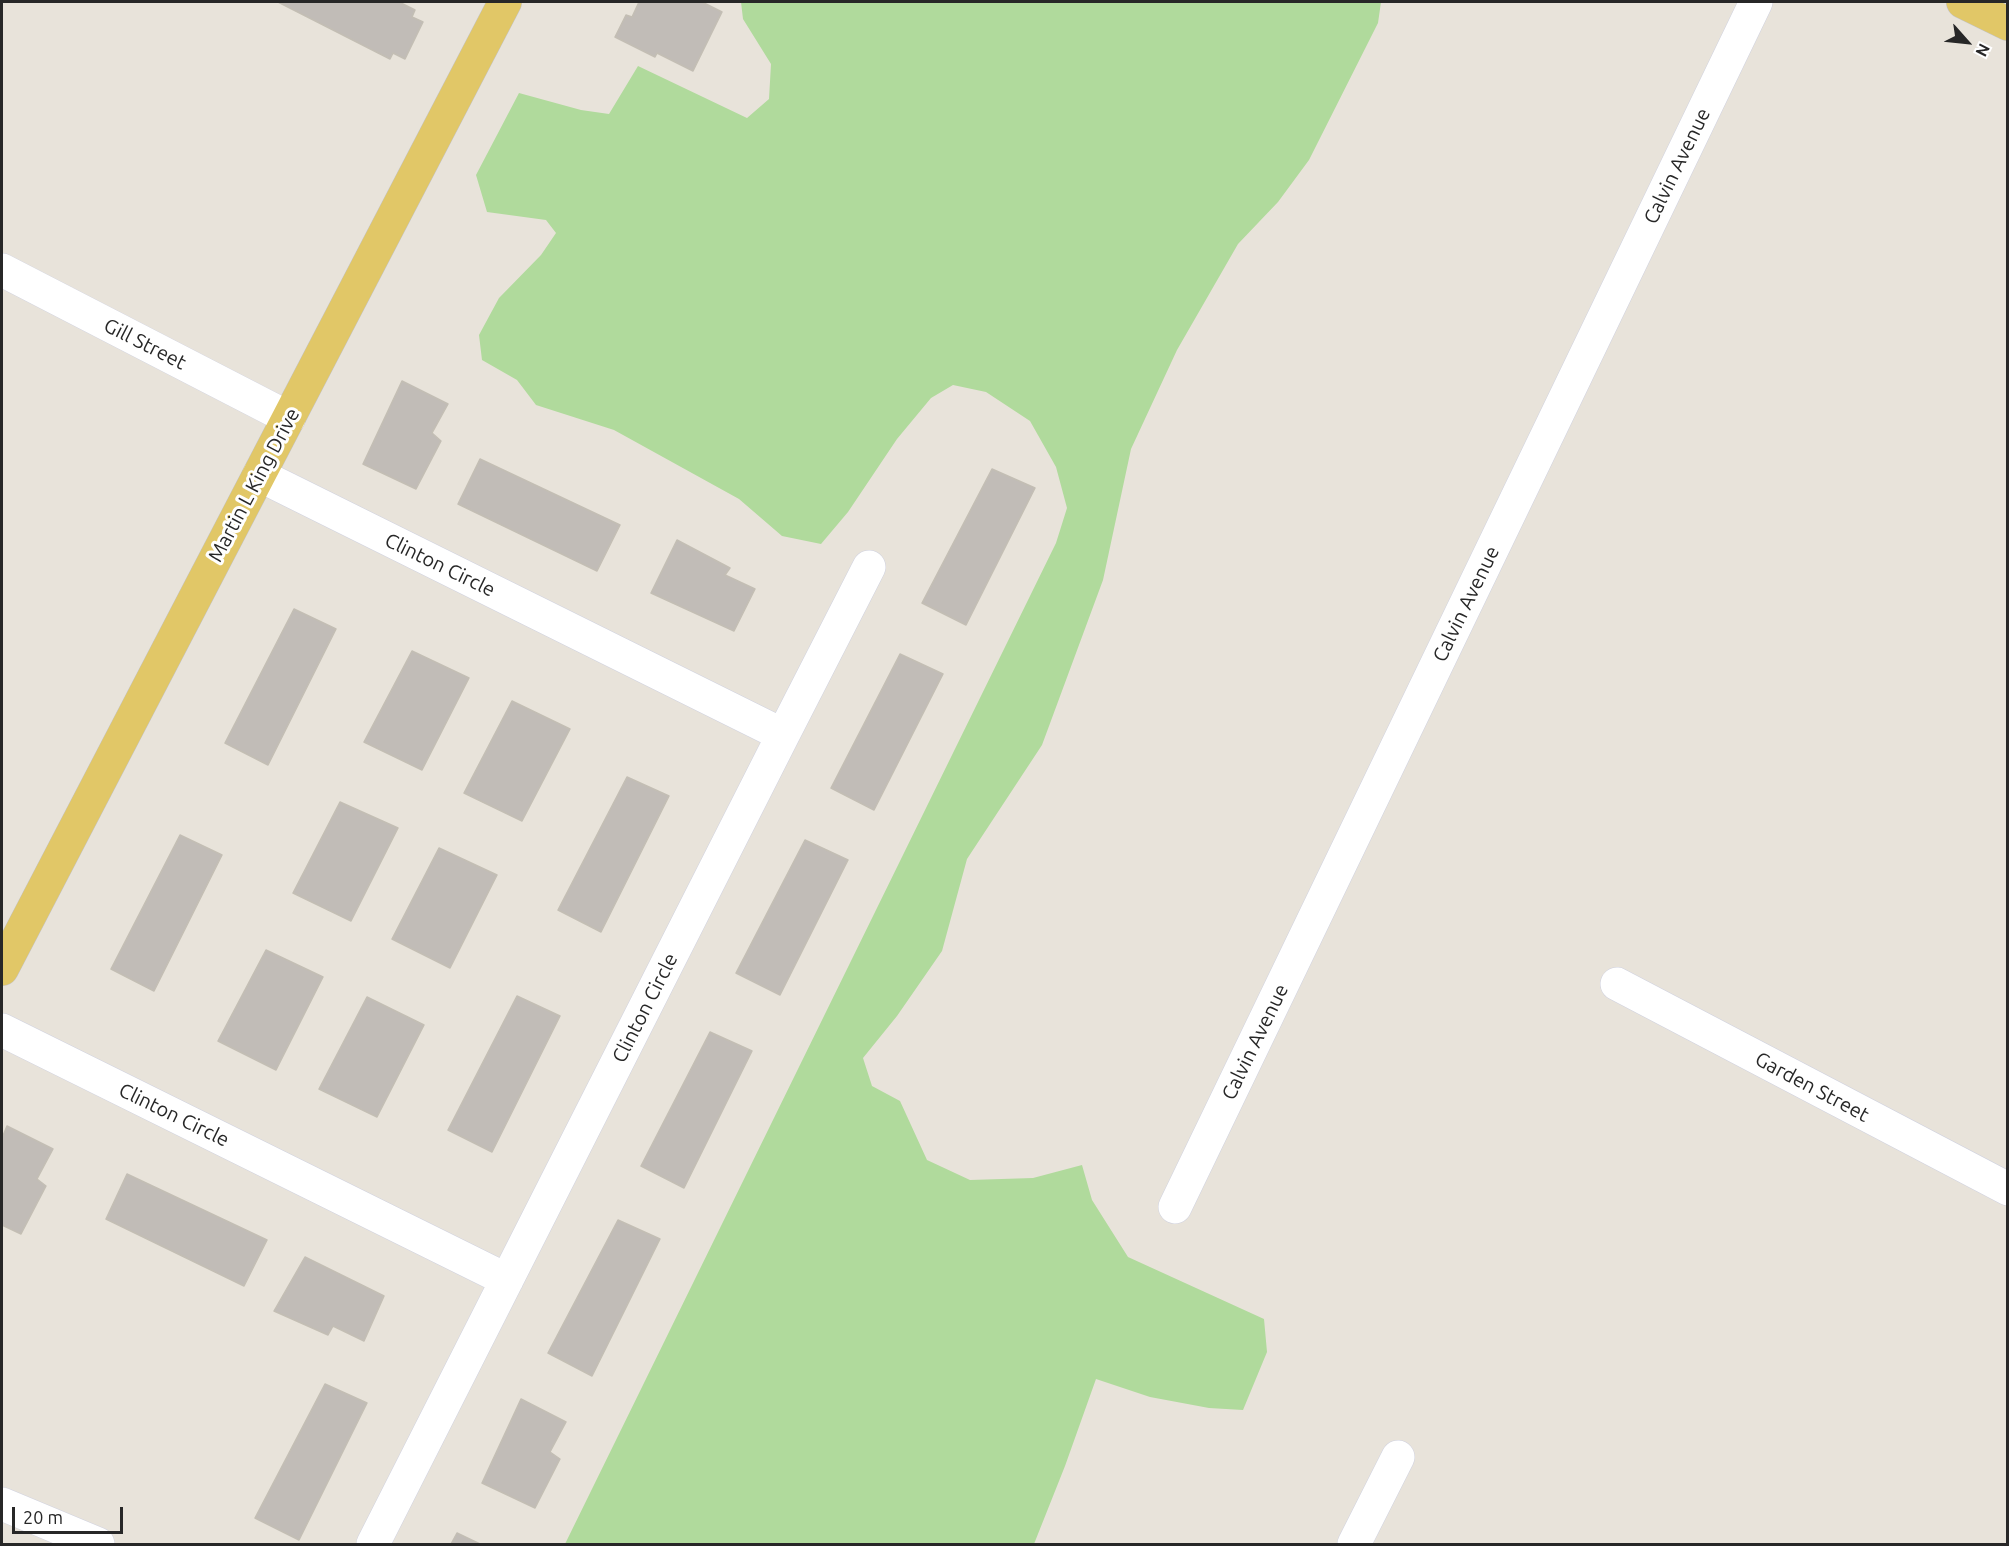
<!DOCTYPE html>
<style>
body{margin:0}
#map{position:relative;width:2009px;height:1546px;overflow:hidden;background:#e8e3da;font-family:Ubuntu,sans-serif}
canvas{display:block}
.frame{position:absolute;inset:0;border:3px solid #272727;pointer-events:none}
.north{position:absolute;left:1937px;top:12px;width:60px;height:60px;-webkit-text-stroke:4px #fff;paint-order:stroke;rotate:117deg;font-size:16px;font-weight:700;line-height:24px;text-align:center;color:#272727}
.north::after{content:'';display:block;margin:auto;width:21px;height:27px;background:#272727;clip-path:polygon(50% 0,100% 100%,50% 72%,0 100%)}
.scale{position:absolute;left:12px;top:1507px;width:111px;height:27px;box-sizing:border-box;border:3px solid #272727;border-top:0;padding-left:8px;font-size:18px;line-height:21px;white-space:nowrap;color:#272727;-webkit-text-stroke:4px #fff;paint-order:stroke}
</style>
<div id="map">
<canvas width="2009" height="1546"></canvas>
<div class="frame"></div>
<div class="north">N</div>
<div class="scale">20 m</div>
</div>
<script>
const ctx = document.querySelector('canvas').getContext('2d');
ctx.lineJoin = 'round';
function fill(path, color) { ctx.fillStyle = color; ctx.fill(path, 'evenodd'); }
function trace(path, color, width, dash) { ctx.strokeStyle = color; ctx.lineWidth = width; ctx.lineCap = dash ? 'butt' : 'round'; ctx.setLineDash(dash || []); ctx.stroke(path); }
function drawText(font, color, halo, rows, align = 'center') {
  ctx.font = font + ' Ubuntu,sans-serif'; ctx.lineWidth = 6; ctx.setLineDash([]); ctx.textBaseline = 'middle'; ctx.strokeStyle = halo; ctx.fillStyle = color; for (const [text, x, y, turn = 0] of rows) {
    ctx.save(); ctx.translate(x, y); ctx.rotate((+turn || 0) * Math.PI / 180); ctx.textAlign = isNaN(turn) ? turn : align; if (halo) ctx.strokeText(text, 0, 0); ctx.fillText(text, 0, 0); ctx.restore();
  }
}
fill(new Path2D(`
 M741,2H1381L1378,23L1309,160L1278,202L1238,244L1177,350L1131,449L1103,580L1042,745L967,859L942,951L897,1016L863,1058L872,1086L900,1101L927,1160L970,1180L1033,1178L1082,1165L1092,1200L1128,1257L1264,1319L1267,1352L1243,1410L1209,1408L1150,1397L1096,1379L1065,1466L1034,1544H565L1056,543L1067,508L1056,467L1030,421L986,392L953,385L931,398L897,439L848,512L821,544L782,536L739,499L614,430L536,405L517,380L482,360L479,335L499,298L541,255L556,233L546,220L487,212L476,175L519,93L581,110L609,114L638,66L747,118L769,99L771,64L743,19Z`), '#b0da9c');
const building = new Path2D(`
 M278,2H399L415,10L412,17L423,22L405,59L393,53L390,59Z
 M639,2H702L722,12L693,71L657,53L655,57L615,37L626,15L632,17Z
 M402,381L448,404L432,433L441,441L416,489L363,464Z
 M480,459L620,525L597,571L458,504Z
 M992,469L1035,488L966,625L922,603Z
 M677,540L730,568L725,575L755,589L734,631L651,593Z
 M294,609L336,629L268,765L225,743Z
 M412,651L469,678L422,770L364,742Z
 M900,654L943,674L874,810L831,788Z
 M512,701L570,729L522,821L464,793Z
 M627,777L669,796L601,932L558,910Z
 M340,802L398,828L351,921L293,893Z
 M180,835L222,855L154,991L111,969Z
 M805,840L848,860L780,995L736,973Z
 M439,848L497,875L450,968L392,939Z
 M266,950L323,977L276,1070L218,1041Z
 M517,996L560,1016L492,1152L448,1130Z
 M367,997L424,1025L377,1117L319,1089Z
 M710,1032L752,1051L684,1188L641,1166Z
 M7,1126L53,1149L37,1179L46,1186L21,1234L2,1225V1138Z
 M127,1174L267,1240L244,1286L106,1219Z
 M618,1220L660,1239L592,1376L548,1353Z
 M305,1257L384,1296L364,1341L333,1326L328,1335L274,1311Z
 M325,1384L367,1403L299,1540L255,1518Z
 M521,1399L566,1422L550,1452L560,1459L535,1508L482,1483Z
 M457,1533L480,1544H451Z`);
fill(building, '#c1bcb7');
trace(building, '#c3beb4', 1.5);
const minor = new Path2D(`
 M2,270L289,418
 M259,475L783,735
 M1617,984L2008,1189
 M2,1030L507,1280
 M1175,1207L1756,2
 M2,1504L98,1544
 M373,1544L783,735L869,567
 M1354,1544L1398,1457`);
const major = new Path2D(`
 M1963,2L2008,24
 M2,969L505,2`);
trace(minor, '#d0d2df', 34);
trace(major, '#c3c3c3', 34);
trace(minor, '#fff', 33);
trace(major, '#e1c767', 33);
drawText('20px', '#272727', '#fff', [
 ["Calvin Avenue",1677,166,-64],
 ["Gill Street",145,344,27],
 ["Martin L King Drive",254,485,-62],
 ["Clinton Circle",440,565,26],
 ["Calvin Avenue",1466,604,-64],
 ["Clinton Circle",645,1008,-63],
 ["Calvin Avenue",1255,1042,-64],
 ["Garden Street",1812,1087,28],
 ["Clinton Circle",174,1115,26]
]);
</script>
